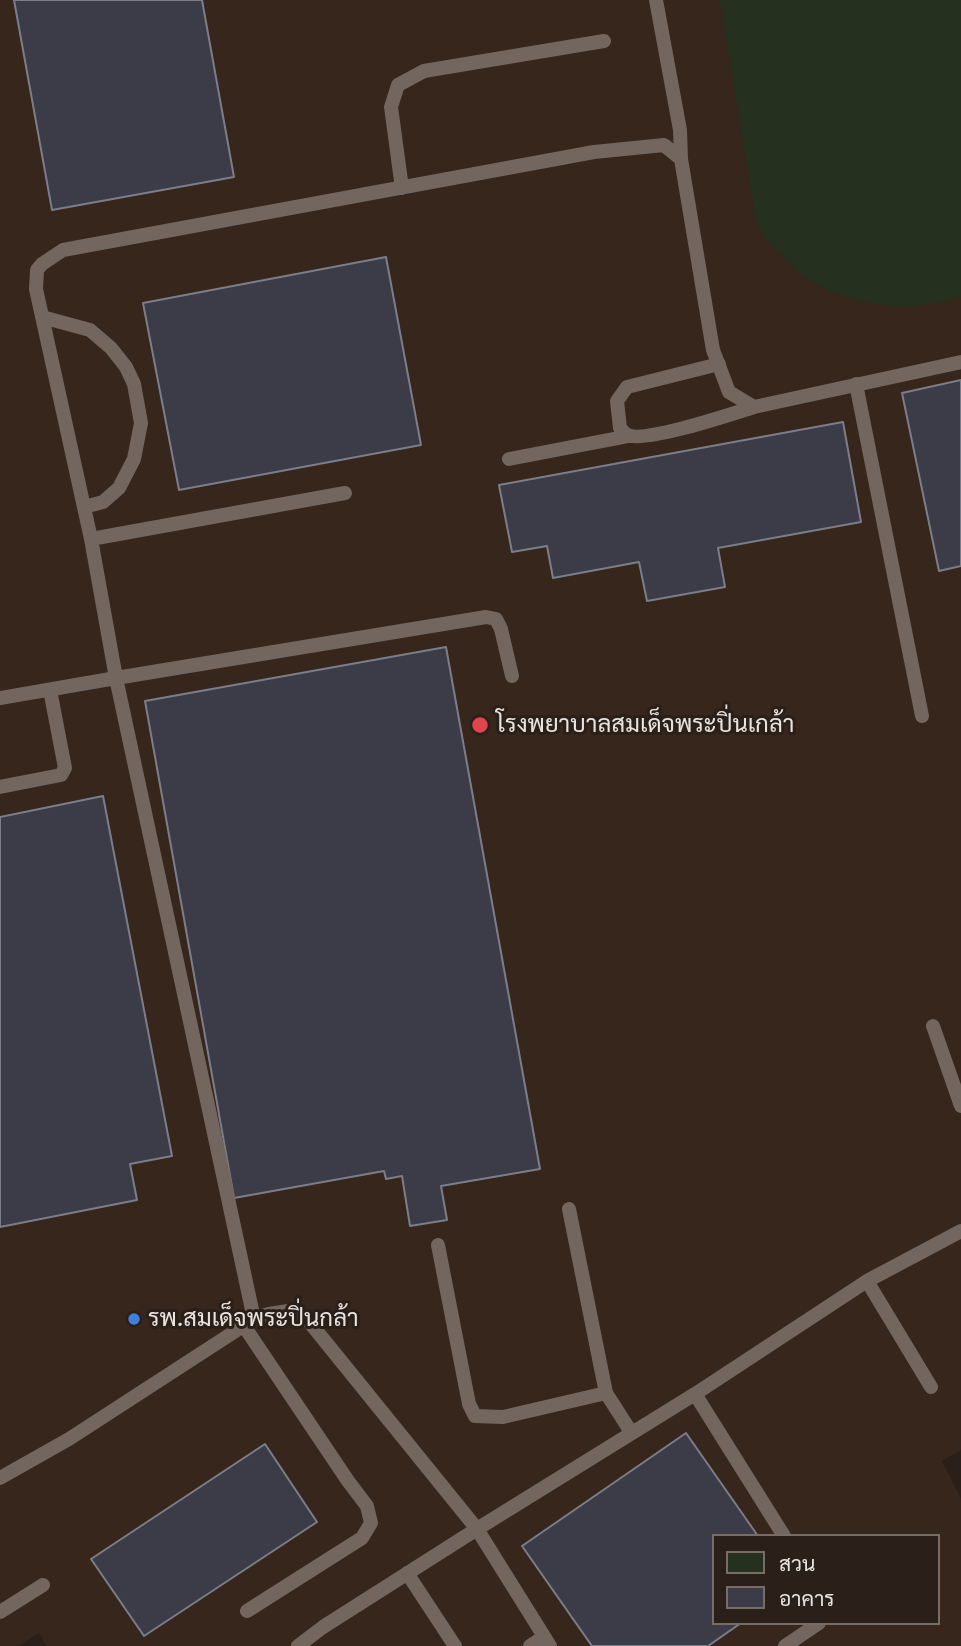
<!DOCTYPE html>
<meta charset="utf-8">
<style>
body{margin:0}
#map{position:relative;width:961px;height:1646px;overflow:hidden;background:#2a1f19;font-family:Merriweather,Sarabun,serif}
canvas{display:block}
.legend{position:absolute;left:712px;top:1534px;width:228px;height:91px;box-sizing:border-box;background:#2a1f19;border:2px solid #766d67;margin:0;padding:9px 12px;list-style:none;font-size:21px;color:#e9e2dd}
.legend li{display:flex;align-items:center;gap:14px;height:35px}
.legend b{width:35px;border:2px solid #766d67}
</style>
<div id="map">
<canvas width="961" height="1646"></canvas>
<ul class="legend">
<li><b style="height:19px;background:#25311e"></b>สวน</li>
<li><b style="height:19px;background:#3b3c47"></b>อาคาร</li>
</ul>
</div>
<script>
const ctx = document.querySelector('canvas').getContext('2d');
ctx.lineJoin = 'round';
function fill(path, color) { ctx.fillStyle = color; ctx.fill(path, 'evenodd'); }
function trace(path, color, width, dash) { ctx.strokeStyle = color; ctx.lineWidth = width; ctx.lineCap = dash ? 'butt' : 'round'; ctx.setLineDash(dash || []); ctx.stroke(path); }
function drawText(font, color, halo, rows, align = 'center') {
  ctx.font = font + ' Merriweather,Sarabun,serif'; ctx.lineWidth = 6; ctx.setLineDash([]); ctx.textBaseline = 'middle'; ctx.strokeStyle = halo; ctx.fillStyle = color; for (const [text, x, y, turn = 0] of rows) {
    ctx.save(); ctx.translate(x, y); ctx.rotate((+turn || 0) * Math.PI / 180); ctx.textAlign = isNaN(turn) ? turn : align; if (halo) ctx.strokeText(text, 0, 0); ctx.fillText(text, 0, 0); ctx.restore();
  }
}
fill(new Path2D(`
 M0,0H961V1450L942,1461L961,1499V1646H47L39,1633L19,1646H0ZM714,1536H938V1623H714Z`), '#36261c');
fill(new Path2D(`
 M720,0H961V297C945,301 930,305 913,306C881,308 836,298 809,280C800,274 792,265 785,258C773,247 761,235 756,220Z`), '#25311e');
const building = new Path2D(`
 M14,0H202L234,177L52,210Z
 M386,257L421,445L179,490L143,303Z
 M961,380V566L939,571L902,393Z
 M843,422L861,522L718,548L725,587L647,601L639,562L553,578L547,546L512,552L499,485Z
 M446,647L540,1169L441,1186L447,1220L410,1226L402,1176L386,1179L384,1171L234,1198L145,701Z
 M103,796L172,1156L130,1164L137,1200L0,1227V817Z
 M686,1433L758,1536H714V1623H741L708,1646H592L522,1546Z
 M265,1444L317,1522L144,1636L91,1559Z`);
fill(building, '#3b3c47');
trace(building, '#7c7d8a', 2);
trace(new Path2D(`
 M656,0L680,130L681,159
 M402,188L391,107L398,85L424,71L604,41
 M42,317L90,330L111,348L126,367L134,384L141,423L134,459L119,488L103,502L84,507
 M719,364L627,387L617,401L620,428C622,430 625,434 628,435C645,443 732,414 754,407
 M856,384L922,716
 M509,459L629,436
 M91,539L345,493
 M0,698L116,678L91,539L36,289L37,270L42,264L63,250L594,152L664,145L681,159L713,350L729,392L754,407L961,362
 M0,787L61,775L65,768L50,690
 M933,1026L961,1106
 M569,1209L606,1393L631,1432
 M438,1245L469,1404L475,1416L503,1417L606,1393
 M867,1281L931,1387
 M254,1319L116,678L486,617L496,619L501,629L512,676
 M244,1326L348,1481L367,1506L371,1523L362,1538L247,1611
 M695,1394L784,1536
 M0,1478L69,1439L254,1319L269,1314L288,1311L307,1319L477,1529L550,1646
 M407,1573L455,1646
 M0,1612L43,1585
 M298,1646L323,1627L477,1529L695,1394L867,1281L961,1231
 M530,1646L544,1637
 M785,1646L819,1623`), '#73665e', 14);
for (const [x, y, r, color] of [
 [480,725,9,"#e0444e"],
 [134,1319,7,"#3f7fe0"]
]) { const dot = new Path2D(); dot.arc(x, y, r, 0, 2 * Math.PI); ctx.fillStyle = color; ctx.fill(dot); trace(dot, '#2a1f19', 2.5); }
drawText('24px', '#e9e2dd', '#2a1f19', [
 ["โรงพยาบาลสมเด็จพระปิ่นเกล้า",496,725],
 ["รพ.สมเด็จพระปิ่นกล้า",148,1319]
], 'left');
</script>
